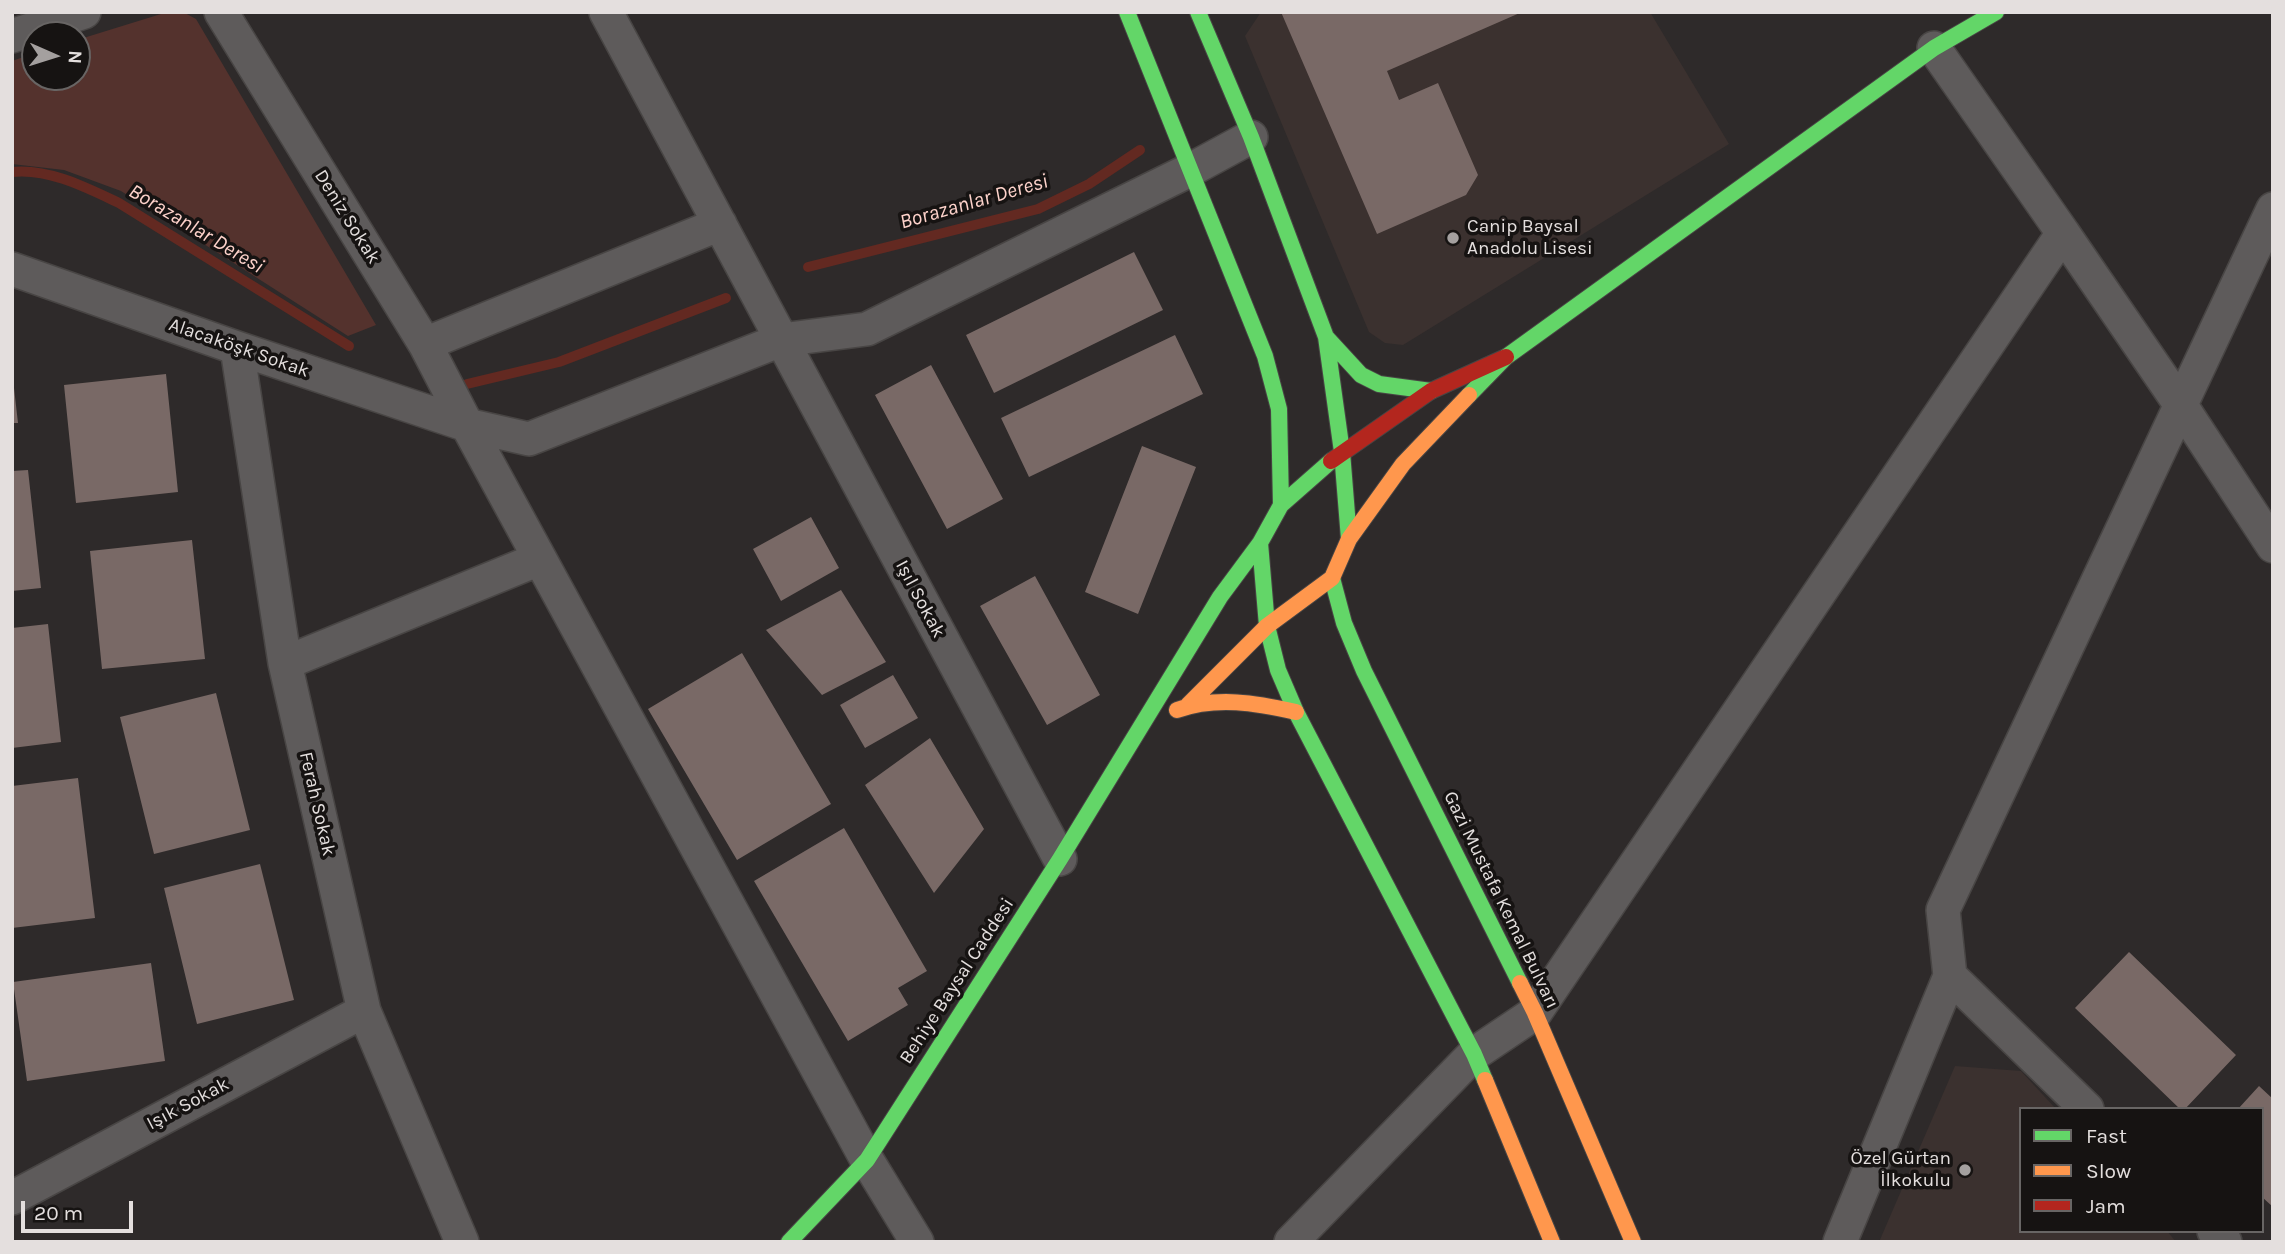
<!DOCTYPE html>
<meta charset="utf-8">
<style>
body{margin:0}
#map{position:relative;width:2285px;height:1254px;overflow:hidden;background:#2e2a2a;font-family:Karla,sans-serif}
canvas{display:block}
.frame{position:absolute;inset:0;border:14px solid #e4dfde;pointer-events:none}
.legend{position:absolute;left:2019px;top:1107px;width:245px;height:126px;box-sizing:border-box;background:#161312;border:2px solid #686564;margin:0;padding:9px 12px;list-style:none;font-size:21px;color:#e4dfde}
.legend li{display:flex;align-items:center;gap:14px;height:35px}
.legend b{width:35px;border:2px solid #686564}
.north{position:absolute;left:21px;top:21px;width:70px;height:70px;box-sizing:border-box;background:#161312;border:2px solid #686564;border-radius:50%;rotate:93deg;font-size:19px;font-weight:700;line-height:28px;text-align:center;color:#e4dfde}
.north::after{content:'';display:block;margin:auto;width:24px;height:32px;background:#a4a09f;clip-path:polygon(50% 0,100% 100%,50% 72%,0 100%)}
.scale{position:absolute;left:21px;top:1201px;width:112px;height:32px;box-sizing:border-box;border:4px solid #e4dfde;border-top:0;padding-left:9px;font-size:21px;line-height:24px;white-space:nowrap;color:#e4dfde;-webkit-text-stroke:5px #161312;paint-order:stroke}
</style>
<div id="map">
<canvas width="2285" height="1254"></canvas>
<div class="frame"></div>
<ul class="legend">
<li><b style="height:9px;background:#63d668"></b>Fast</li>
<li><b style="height:9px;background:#ff974d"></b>Slow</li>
<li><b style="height:9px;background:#b3261e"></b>Jam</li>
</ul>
<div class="north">N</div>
<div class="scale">20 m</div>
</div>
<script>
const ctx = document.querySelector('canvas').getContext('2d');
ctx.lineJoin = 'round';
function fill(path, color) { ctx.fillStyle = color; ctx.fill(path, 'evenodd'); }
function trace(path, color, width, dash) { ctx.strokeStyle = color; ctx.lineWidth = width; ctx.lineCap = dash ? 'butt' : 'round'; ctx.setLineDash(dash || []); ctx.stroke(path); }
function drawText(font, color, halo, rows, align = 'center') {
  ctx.font = font + ' Karla,sans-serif'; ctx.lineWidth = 7; ctx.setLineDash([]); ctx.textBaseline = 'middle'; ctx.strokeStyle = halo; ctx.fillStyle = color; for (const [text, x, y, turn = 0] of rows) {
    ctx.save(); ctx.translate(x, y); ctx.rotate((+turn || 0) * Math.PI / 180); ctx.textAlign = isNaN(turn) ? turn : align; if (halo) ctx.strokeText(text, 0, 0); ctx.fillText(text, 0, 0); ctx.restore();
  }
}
fill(new Path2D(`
 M1261,12H1650L1729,144L1403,345L1385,343L1369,332L1245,36Z
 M1955,1066L2021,1071L2056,1109H2021V1231H2167L2176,1242H1879Z`), '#3b312f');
fill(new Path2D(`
 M183,12L196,19L376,325L348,336L121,191L64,170L12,164V61L35,53V77H77V40L161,14Z`), '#54322d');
trace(new Path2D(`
 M12,172C49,168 87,188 119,203L349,346
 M808,267L1038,209L1089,184L1140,150
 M467,384L559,362L726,298`), '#632921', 10);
fill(new Path2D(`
 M1281,12H1522L1387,71L1399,100L1438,83L1478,175L1466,195L1377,234Z
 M1134,252L1163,310L994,393L966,335Z
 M1175,335L1203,394L1029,477L1001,418Z
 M931,365L1003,499L947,529L875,395Z
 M166,374L178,492L76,503L64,385Z
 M12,388H14L18,423H12Z
 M1142,446L1196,467L1138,614L1085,592Z
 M28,470L41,588L12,591V471Z
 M811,517L839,568L781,601L753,549Z
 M192,540L205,659L102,669L90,551Z
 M1035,576L1100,695L1047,725L980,606Z
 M841,590L886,662L822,695L766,630Z
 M48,624L61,742L12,748V628Z
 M742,653L831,804L737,860L648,709Z
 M893,675L918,718L865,748L840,705Z
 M216,693L250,830L154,854L120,717Z
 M930,738L984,829L934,893L865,785Z
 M78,778L95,918L12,928V786Z
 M844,828L927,971L898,988L908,1005L848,1041L754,881Z
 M260,864L294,1000L197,1024L164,888Z
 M2129,952L2236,1055L2185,1109H2180L2075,1008Z
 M151,963L165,1061L27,1081L13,982Z
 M2259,1086L2273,1099V1207L2262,1197V1109H2238Z`), '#796966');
const street = new Path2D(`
 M221,12L425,344L467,425L867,1160L917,1242
 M606,12L1060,859
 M12,36L84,12
 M1934,48L2063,233
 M12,269L237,348L467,425L529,439L781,340L867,329L1192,169L1251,137
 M425,344L720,224
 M237,348L285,663L364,1011L462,1242
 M285,663L539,559
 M1950,976L2087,1109
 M12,1198L364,1011
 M2214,1231L2225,1242
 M1291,1242L1474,1054L1535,1013L2063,233L2180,404L2273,546
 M1840,1242L1950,976L1943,910L2273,209`);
const fast = new Path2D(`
 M1127,12L1265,356L1279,409L1281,505
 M1198,12L1251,137L1326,337L1342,452L1349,539
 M1326,337L1361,375L1379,384L1431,391
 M1469,395L1506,357L1934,48L1996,12
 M1260,543L1267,626L1278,670L1296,712L1474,1054L1485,1080
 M1332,578L1344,623L1364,671L1520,983
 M789,1242L867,1160L1060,859L1220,597L1260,543L1281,505L1331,461`);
const slow = new Path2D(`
 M1188,705L1267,626L1332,578L1349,539L1403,464L1469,395
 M1177,710C1217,696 1256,703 1296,712
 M1520,983L1535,1013L1633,1242
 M1485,1080L1552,1242`);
const jam = new Path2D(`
 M1331,461L1431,391L1506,357`);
trace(street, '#484544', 36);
trace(fast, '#484544', 18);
trace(slow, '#484544', 18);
trace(jam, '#484544', 18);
trace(street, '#5e5b5b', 33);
trace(fast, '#63d668', 16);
trace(slow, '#ff974d', 16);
trace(jam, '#b3261e', 16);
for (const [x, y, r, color] of [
 [1453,238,7,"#a4a09f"],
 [1965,1170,7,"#a4a09f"]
]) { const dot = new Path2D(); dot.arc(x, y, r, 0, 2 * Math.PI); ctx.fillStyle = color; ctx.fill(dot); trace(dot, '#161312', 2.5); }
drawText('19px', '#e4dfde', '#161312', [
 ["Deniz Sokak",347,217,58],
 ["Alacaköşk Sokak",239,348,19],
 ["Işıl Sokak",920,599,62],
 ["Ferah Sokak",317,804,77],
 ["Gazi Mustafa Kemal Bulvarı",1501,900,64],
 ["Behiye Baysal Caddesi",957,981,-57],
 ["Işık Sokak",188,1104,-28]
]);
drawText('19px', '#e4dfde', '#161312', [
 ["Canip Baysal",1467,227],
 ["Anadolu Lisesi",1467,249],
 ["Özel Gürtan",1951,1159,"right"],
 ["İlkokulu",1951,1181,"right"]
], 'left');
drawText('italic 21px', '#fed3cb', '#161312', [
 ["Borazanlar Deresi",974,202,-16],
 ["Borazanlar Deresi",196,229,31]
]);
</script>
